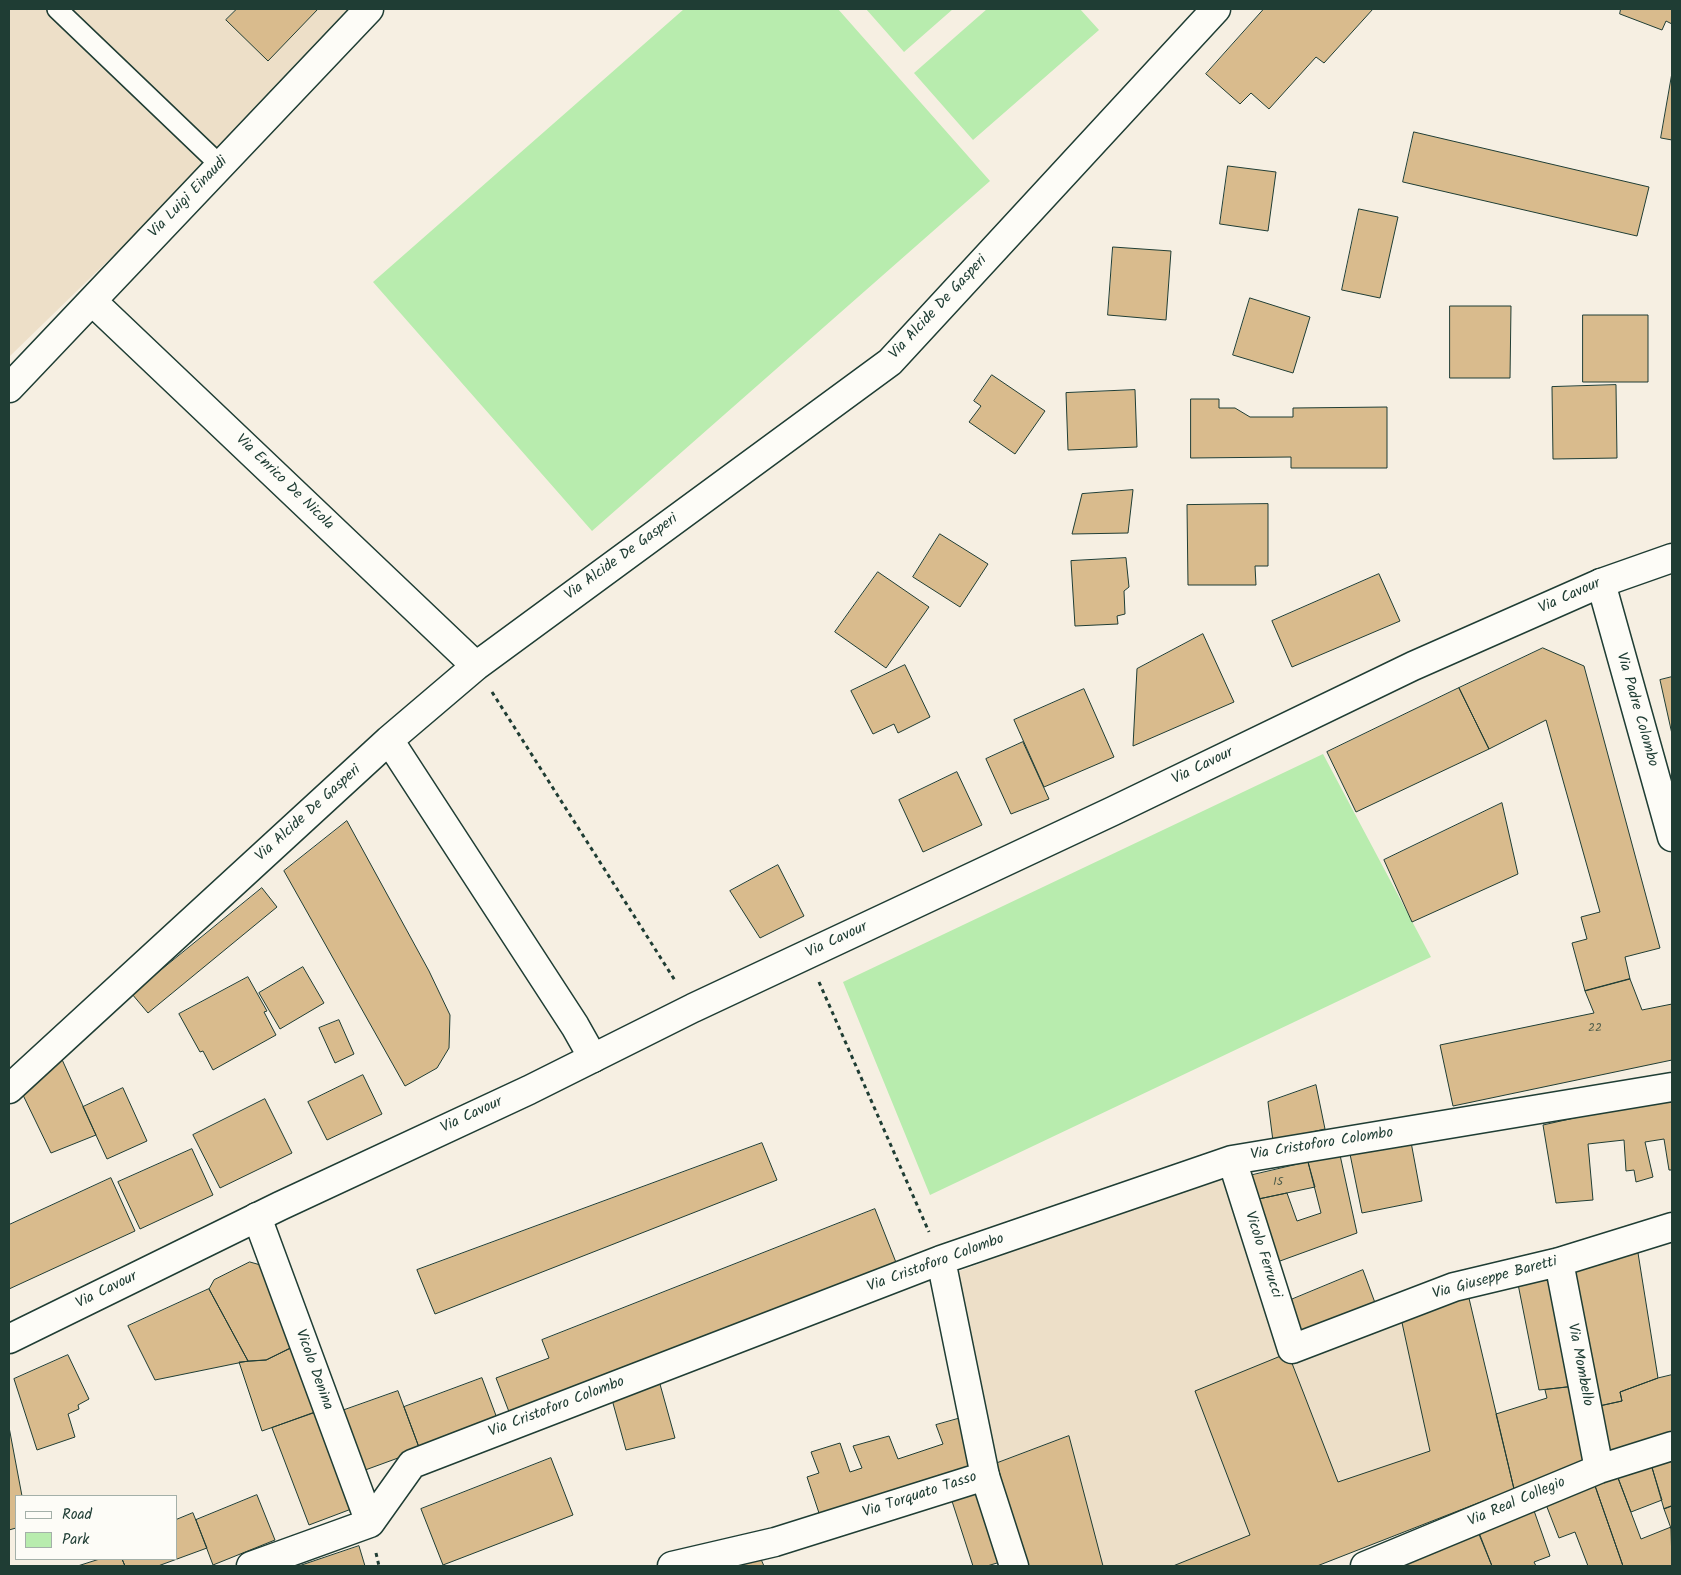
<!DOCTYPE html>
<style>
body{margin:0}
#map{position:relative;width:1681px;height:1575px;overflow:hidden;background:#f6efe2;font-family:Kalam,sans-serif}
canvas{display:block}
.frame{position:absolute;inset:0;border:10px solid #1f3d34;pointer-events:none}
.legend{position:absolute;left:15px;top:1495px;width:162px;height:65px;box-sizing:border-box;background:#fdfcf7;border:1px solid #a4b0a9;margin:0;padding:6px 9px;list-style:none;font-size:15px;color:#1f3d34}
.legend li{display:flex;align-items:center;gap:10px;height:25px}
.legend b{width:25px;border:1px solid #a4b0a9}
</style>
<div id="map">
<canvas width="1681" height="1575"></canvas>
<div class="frame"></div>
<ul class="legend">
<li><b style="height:6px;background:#fdfcf7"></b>Road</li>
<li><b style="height:14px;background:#b8ecae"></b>Park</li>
</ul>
</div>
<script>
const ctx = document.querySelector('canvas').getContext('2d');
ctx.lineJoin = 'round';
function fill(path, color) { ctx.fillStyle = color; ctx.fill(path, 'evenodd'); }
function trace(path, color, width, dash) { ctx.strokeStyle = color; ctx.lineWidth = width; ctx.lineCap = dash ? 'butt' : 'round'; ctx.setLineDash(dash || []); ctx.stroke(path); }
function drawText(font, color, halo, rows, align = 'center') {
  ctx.font = font + ' Kalam,sans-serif'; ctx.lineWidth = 4.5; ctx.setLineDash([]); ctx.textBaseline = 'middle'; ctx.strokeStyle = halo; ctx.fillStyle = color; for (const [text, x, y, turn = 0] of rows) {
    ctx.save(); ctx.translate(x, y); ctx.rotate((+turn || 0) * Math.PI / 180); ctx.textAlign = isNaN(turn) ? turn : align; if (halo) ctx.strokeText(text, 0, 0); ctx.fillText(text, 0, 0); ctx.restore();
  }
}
fill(new Path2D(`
 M9,9H357L223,149L9,357Z
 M1227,1171L1288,1353L1468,1294L1514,1489L1317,1566H1019L949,1275Z`), '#eddfc8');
fill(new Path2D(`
 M684,9H838L990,181L592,531L373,282Z
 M866,9H953L904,52Z
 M987,9H1080L1099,30L973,140L914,73Z
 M1323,754L1431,957L930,1195L843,982Z`), '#b8ecae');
const building = new Path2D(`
 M237,9H318L268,61L226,20Z
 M1264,9H1373L1324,63L1316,57L1269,109L1251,93L1240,104L1206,74Z
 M1621,9H1672V24L1666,21L1662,30L1620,14Z
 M1672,73V140L1661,138Z
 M1414,132L1649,187L1637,236L1403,182Z
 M1228,166L1276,172L1268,231L1220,224Z
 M1359,209L1398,217L1380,298L1342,290Z
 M1113,247L1171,251L1166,320L1108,315Z
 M1250,298L1310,317L1293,373L1233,355Z
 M1450,306H1511L1510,378H1450Z
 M1583,315H1648V382H1583Z
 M992,375L1045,411L1015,454L969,422L981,406L974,401Z
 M1616,385L1617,458L1553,459L1552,387Z
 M1135,390L1137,447L1068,450L1066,393Z
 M1191,399H1219V408H1235L1250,417H1293V408L1387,407V468H1291V457L1191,458Z
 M1133,490L1128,533L1072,534L1082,494Z
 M1268,504V566H1255L1256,585H1188L1187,505Z
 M940,534L988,564L960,607L913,577Z
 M1126,558L1129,587L1124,591L1125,614L1117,616L1118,624L1075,626L1071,561Z
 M878,572L929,607L886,668L835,632Z
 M1379,574L1400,621L1292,667L1272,621Z
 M1203,634L1234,702L1133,746L1137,669Z
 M1543,648L1584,666L1660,948L1625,957L1630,979L1585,991L1572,943L1587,939L1581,917L1600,912L1546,720L1489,749L1459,688Z
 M905,665L930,717L898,733L894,724L873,734L851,691Z
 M1672,677V734L1660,680Z
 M1459,688L1489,749L1356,812L1327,752Z
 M1084,689L1114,757L1044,787L1014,720Z
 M1023,742L1049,799L1011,814L986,759Z
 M957,772L982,825L923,852L899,800Z
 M1502,803L1518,874L1412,922L1384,860Z
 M347,821L429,971L450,1015L449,1048L437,1068L405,1086L284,871Z
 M778,865L804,916L760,938L730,891Z
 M262,888L277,907L148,1013L132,994Z
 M303,967L324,1003L280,1029L259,993Z
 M248,977L267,1011L264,1012L276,1035L213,1070L203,1051L200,1052L179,1014Z
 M1630,979L1642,1010L1672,1004V1060L1453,1106L1440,1045L1594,1013L1585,991Z
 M339,1020L354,1054L335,1063L319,1028Z
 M60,1055L96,1135L51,1153L22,1093Z
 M363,1075L382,1114L327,1140L308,1102Z
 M1316,1085L1325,1129L1273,1141L1268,1102Z
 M123,1088L147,1141L107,1159L83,1107Z
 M265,1099L292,1153L220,1188L193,1135Z
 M1672,1102V1170H1669L1664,1139L1645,1142L1653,1177L1636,1182L1634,1170L1626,1171L1624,1140L1588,1144L1593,1200L1556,1203L1543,1125L1636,1104Z
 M1411,1142L1422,1201L1362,1213L1350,1154Z
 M762,1143L777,1180L435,1314L417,1270Z
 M192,1149L213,1195L140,1229L118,1182Z
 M1340,1155L1357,1233L1269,1265L1249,1201L1287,1193L1297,1221L1321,1213L1308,1162Z
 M1308,1162L1315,1187L1249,1201L1240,1178Z
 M111,1178L135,1231L9,1289V1225Z
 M875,1209L897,1265L511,1417L496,1378L549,1358L542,1340Z
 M1638,1253L1658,1378L1620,1392L1622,1401L1590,1408L1565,1270Z
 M250,1262L264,1266L293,1347L266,1360L248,1361L209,1289L214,1280Z
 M1363,1270L1378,1311L1295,1346L1281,1304Z
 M1557,1274L1577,1386L1539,1390L1517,1279Z
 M209,1289L248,1361L155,1380L128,1326Z
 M1468,1294L1514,1489L1317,1566H1173L1250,1535L1195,1391L1288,1353L1338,1482L1430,1451L1401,1318Z
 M293,1347L316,1412L262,1431L239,1362L266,1360Z
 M68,1355L89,1399L78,1405L79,1409L68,1414L75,1437L37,1450L14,1379Z
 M1672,1375V1433L1603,1456L1590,1408L1622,1401L1620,1392L1658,1378Z
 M658,1377L675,1438L626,1450L611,1396Z
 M482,1378L498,1421L420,1450L404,1407Z
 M1577,1386L1588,1464L1514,1489L1496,1414L1547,1398L1545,1390Z
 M398,1391L420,1450L357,1473L336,1413Z
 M316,1412L354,1508L309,1525L272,1428Z
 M961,1418L977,1472L821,1519L807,1477L819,1473L811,1452L840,1443L850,1472L862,1468L853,1446L889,1436L898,1459L943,1444L936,1425Z
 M9,1427L22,1496H16V1528L9,1530Z
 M1069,1436L1103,1566H1019L987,1467Z
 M1672,1450V1506L1664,1509L1649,1457Z
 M551,1458L573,1515L443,1565L421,1509Z
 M1649,1458L1662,1500L1631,1512L1615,1470Z
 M1615,1470L1641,1539L1671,1527L1672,1566H1623L1593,1480Z
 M1593,1480L1623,1566H1588L1575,1532L1559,1538L1545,1502Z
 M984,1483L1007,1560L987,1566H973L950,1495Z
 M257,1495L275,1540L213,1565L196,1520Z
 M1532,1505L1550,1556L1534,1562L1536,1566H1492L1478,1530Z
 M1672,1506V1531L1664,1509Z
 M193,1513L207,1548L158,1566H125L122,1559H176V1520Z
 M1478,1532L1492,1566H1387Z
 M359,1546L365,1566H299Z
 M760,1557L764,1566H719Z
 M100,1559H122L125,1566H78Z`);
fill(building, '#d9bb8d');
trace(building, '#1f3d34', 1);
const service = new Path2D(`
 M57,9L220,165`);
const pedestrian = new Path2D(`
 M985,1476L1014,1566`);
const minor = new Path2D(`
 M92,301L476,666
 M9,388L369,9
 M1601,583L1672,837
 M389,740L575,1026L593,1058
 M9,1089L389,740L476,666L890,362L1216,9
 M1232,1160L1292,1349L1454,1287L1559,1262L1672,1227
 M257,1217L370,1523
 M1559,1262L1599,1469
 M251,1566L370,1523L412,1464L941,1260L1232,1160L1672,1087
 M672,1566L775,1542L985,1476L941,1260
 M1365,1566L1599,1469L1672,1446`);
const primary = new Path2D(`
 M9,1339L280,1206L529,1090L693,1008L1113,811L1413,666L1601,583L1672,558`);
trace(service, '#1f3d34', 22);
trace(pedestrian, '#1f3d34', 31);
trace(minor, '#1f3d34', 31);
trace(primary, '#1f3d34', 31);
trace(new Path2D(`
 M492,692L676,982
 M819,982L929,1232
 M376,1553L379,1566`), '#1f3d34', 3, [4, 4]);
trace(service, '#fdfcf7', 19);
trace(pedestrian, '#fdfcf7', 28);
trace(minor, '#fdfcf7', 28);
trace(primary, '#fdfcf7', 28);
drawText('12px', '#4e5c4a', null, [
 ["22",1595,1029],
 ["15",1278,1183]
]);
drawText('15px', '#1f3d34', '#fdfcf7', [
 ["Via Luigi Einaudi",189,198,-46],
 ["Via Alcide De Gasperi",939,308,-47],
 ["Via Enrico De Nicola",284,483,44],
 ["Via Alcide De Gasperi",622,558,-36],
 ["Via Cavour",1570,597,-24],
 ["Via Padre Colombo",1636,710,74],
 ["Via Cavour",1203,767,-26],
 ["Via Alcide De Gasperi",309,814,-42],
 ["Via Cavour",837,941,-25],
 ["Via Cavour",472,1116,-25],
 ["Via Cristoforo Colombo",1322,1145,-9],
 ["Vicolo Ferrucci",1262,1255,72],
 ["Via Cristoforo Colombo",936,1264,-20],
 ["Via Giuseppe Baretti",1495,1279,-15],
 ["Via Cavour",107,1291,-26],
 ["Via Mombello",1579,1365,79],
 ["Vicolo Denina",313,1370,70],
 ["Via Cristoforo Colombo",557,1408,-21],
 ["Via Torquato Tasso",920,1496,-18],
 ["Via Real Collegio",1517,1503,-23]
]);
</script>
